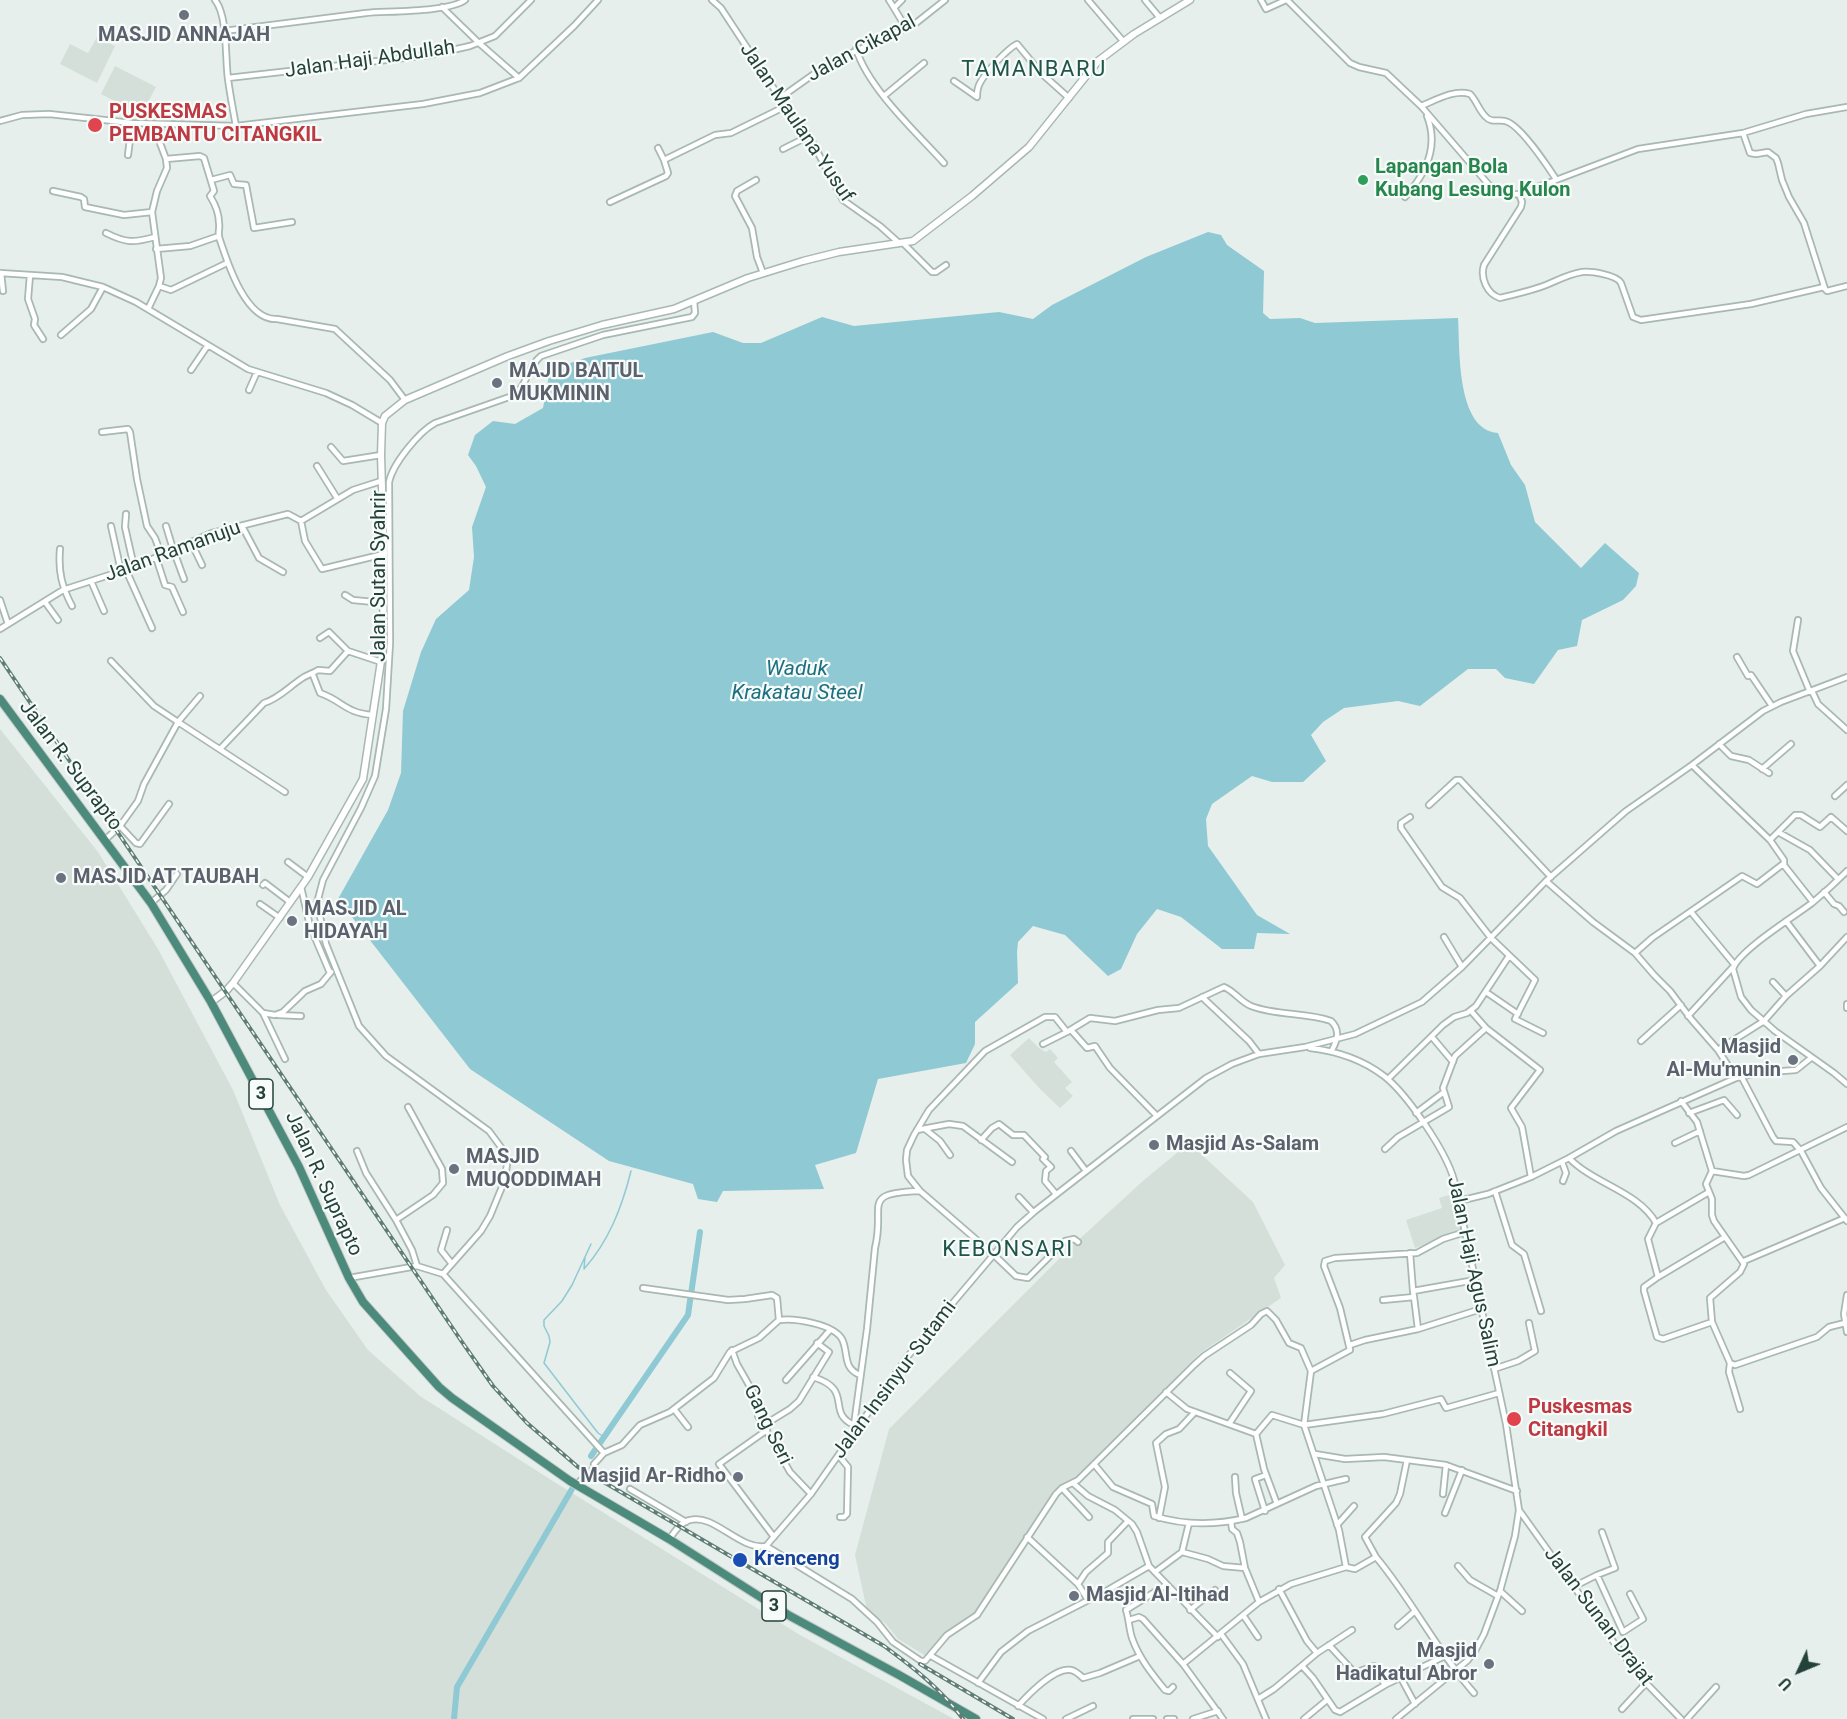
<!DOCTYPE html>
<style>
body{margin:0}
#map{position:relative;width:1847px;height:1719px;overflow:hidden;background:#e6efeb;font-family:Roboto,sans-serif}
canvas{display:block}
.north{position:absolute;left:1769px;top:1641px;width:60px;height:60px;-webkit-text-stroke:4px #f7fbf9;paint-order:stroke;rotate:226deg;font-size:16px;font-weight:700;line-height:24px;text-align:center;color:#24423a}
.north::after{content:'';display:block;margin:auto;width:21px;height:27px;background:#24423a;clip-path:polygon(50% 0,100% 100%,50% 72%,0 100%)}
</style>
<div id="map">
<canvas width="1847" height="1719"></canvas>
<div class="north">U</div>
</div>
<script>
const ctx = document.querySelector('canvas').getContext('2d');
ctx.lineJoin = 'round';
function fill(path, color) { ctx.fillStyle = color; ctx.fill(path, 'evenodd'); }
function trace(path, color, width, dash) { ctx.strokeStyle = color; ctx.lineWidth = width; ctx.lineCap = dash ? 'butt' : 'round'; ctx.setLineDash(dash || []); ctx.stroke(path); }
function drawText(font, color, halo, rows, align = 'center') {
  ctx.font = font + ' Roboto,sans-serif'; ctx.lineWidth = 4.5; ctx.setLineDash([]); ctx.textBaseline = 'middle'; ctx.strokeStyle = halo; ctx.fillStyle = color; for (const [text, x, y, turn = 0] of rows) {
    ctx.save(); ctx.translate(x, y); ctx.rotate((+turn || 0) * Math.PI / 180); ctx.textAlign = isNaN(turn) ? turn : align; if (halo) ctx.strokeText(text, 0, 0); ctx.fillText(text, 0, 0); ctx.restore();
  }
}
fill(new Path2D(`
 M97,37L115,46L97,83L60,64L70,44L88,53Z
 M115,66L156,87L141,115L101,94Z
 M0,729L98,852L158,949L233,1090L280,1205L326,1290L368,1350L420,1396L548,1478L800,1635L954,1719H0Z
 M1029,1038L1039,1048L1046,1052L1050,1049L1058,1058L1054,1062L1072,1082L1065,1088L1073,1096L1060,1108L1040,1089L1010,1055Z
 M1189,1143L1253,1202L1285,1265L1274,1278L1281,1298L1199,1354L1073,1482L1054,1490L975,1613L942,1636L926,1656L898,1639L886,1624L867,1610L855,1555L889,1429L1074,1244L1144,1180Z
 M1449,1195L1462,1232L1415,1248L1406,1220L1442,1208L1439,1198Z`), '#d4dfda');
fill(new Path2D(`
 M1208,232L1221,235L1227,245L1264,271L1263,313L1270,319L1300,318L1315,323L1458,318C1460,349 1456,430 1498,433L1511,465L1525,485L1535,522L1581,568L1605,543L1639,573L1636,586L1623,600L1582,620L1577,646L1558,650L1534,684L1505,678L1496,669H1468L1420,706L1398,701L1344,708L1323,722L1311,735L1326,761L1303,782H1272L1252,776L1212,804L1206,819L1208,846L1257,915L1290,934L1257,933L1254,949H1222L1181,917L1157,909L1137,934L1121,969L1108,976L1065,935L1033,926L1018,942L1017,952L1018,983L975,1022V1044L966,1063L878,1079L856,1153L815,1165L824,1189L723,1191L717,1202L698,1199L693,1184L609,1161L470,1069L338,899L388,810L401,773L403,711L421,652L436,619L469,590L474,557L472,527L486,487L476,466L468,455L475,435L493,421L515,424L543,408L550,370L585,358L713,332L743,343H761L822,317L854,326L999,312L1033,319L1052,305L1146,257Z`), '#8ec9d4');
trace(new Path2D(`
 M591,1244L572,1285L562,1301L544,1320V1326L549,1336L550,1342L544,1363L598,1433L604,1437
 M585,1257L584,1269C609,1241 622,1207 631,1171`), '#8ec9d4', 1.5);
trace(new Path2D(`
 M591,1456L688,1315L700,1232
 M454,1719L457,1687L572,1489`), '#8ec9d4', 6);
trace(new Path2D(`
 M585,1476L594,1464`), '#bfccc8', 4.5, [4.5, 2]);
const minor = new Path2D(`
 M215,0C228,16 225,58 228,79C230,94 233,110 236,126
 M712,0L721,8L780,98L809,136L843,200L880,226L899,243
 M889,0L894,8
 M902,0L894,8L906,28
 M1088,0L1123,41
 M1145,0L1160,18
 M1261,0L1266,9L1286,0
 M1287,0L1350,63L1359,67L1386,73L1421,106L1489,185L1504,195L1519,194
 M442,7L479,43L519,78
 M224,31C271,25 319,19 366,13C388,11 450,12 465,0
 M856,49C869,89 915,131 944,163
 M228,78L430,55L470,46L495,36L531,0
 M954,81L977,97C977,93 977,88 980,83C985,73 1007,49 1017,44L1041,73L1069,98
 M884,96L924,63
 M780,98L828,64L916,23L945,0
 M1421,106C1436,100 1454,89 1470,94C1477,101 1479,111 1486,117C1492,124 1500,118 1508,122C1523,129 1546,164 1556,179
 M0,121L22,115L49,114L132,123L236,126L423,104L480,93L519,78L574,26L598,0
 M1743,133L1750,153L1756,154L1768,152L1776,158L1778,163L1782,180L1789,197L1804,223L1825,289L1827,291L1847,286
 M658,148L664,160L715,135L731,133L786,106
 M783,149L809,136
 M128,155L132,123
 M166,159L200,156L204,158L214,191L210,196C215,204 219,214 219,223C220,227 218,232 219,237C227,261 245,321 277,319L335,329L390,380L405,400
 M211,180L230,175L234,184L246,185L254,228L292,222
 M756,180L737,191L735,196L752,228L757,257L763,273
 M53,191L81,197L84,199L85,207L124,215L152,212
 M1405,197C1426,174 1439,146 1427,116
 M610,202L666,176L668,173L664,160
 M106,233C126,243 133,243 155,237
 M903,243L932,272H936L946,265
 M156,249L190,246L219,236
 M0,273L62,277L103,287L136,302L248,369L326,393L352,405L382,423
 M1,273L3,291
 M30,275L28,299L35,319L34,325L43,339
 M159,286L171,290L227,263
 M1824,287L1751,304L1641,320L1633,317L1621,283C1617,275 1591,271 1582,272C1569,274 1558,280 1546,285C1531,291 1515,294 1500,298C1487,294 1480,278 1484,265L1521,207L1522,202L1519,194L1638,149L1743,133L1806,114L1847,107
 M694,301L695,313L692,317L603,335L541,356C528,366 528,383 515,395L435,423C419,432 393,463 389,482L390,643L386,709L375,776L361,808L323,880L317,903L326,944L359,1026L386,1056L489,1131L503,1150L507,1165L504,1182L490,1216L481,1231L443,1274L604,1453L622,1445L640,1425L670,1412L714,1378L730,1352L759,1338L779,1320C795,1318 833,1324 842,1339C849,1353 842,1368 860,1375
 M148,309L159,286L161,278L152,212L157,191L167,168L166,159L160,143L161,124
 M61,335L91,309L103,287
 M191,370L208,345
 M249,390L257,372
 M102,432L128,429L130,432L137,479L147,526L155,538L161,554
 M331,447L343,461L381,455
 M317,466L337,498
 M126,514L125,527L134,567
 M301,521L305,541L322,569L384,554
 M111,526L121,571
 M166,526L173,549L184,579
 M242,526L259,558L283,572
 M191,542L202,565
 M60,549C58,572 62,587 72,606
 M156,557L165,585L172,587L183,612
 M126,570L152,628
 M91,581L104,611
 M345,595L353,600L384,603
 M0,600L8,624
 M45,602L58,620
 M1798,620L1793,651L1810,692
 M0,629L63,590L134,567L212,533L288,514L301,521L353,490L381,481
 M320,638L329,632L348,651L381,662
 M1737,657L1748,676L1751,675L1772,706
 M313,675L320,693C343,701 345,713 373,715
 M1812,691L1818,704L1847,730
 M200,696L178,722L285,792
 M1719,744L1731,756L1749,760L1769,773
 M220,749L264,703C278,699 289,687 301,679C306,675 312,674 318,670L330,671L348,651
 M1692,765L1770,840L1784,860V864
 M1762,769L1791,744
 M1835,796L1847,785
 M1429,805L1456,780H1460L1551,877
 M1410,817L1401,823V828L1442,887L1460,898L1491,938L1535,980L1515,1019L1543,1033
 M120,826L136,843L140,844L169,804
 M1778,832L1795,815H1801L1820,827L1831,817L1847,831
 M105,840L120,826L138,801L144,784L178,722L154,706L111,661
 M1770,840L1778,832L1810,850L1838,879
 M288,862L308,877
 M1847,871C1836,882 1824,893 1812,903C1795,916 1738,951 1733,969L1741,997L1751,1010L1775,1031L1834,1073L1847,1084
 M1546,881L1593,922L1635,953L1654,975L1670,991L1691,1019L1718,1050L1736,1078
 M263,885L265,883L290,902
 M301,887L310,926L330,973
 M1824,892L1834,904L1839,906L1844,912
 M151,903L166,890L177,874
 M260,904L280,918
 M1691,912L1734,964
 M1786,921L1820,966L1847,937
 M1444,937L1462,967
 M1635,953L1652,938L1742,876L1757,884L1783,864L1813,902
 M1773,982L1786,996
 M233,983L263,1013L285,1059
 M1486,992L1518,1014
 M1202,997L1249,1041L1259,1054
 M1847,1004V1008
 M263,1013L275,1015L283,1012L305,991L321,984L331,972
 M278,1015L301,1016
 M1688,1016L1733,967
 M1486,1028L1540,1070L1511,1108L1522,1127L1531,1177
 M1071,1030L1087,1048L1095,1046L1110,1068L1157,1116
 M1432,1037L1453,1062
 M1641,1041L1681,1005
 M1043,1044L1067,1032
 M1310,1048C1336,1051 1363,1060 1384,1076C1407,1094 1446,1151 1454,1180L1506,1424L1519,1510L1515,1536L1500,1591L1484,1634L1475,1651L1467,1661L1396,1719
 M1718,1050L1764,1021L1786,996L1820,966
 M1741,1076L1773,1137L1776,1141L1793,1142L1801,1151L1821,1188L1847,1221
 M1388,1079L1443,1025L1454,1017L1467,1013L1476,1006L1509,956
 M1681,1101L1697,1122L1712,1171L1706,1184L1712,1199V1215L1714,1221L1744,1264L1740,1272L1710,1298L1712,1322
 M408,1107L442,1169L443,1183L433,1195L396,1220L412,1250L417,1266L443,1274
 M1416,1113L1444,1092
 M1689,1113L1724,1100L1737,1115
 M925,1129L940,1141L950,1155
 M917,1130L949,1124L963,1126L1012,1162
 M981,1140L992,1128L999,1124L1013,1135H1024L1045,1157L1043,1159L1051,1167L1046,1171L1045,1181L1056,1194
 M1675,1143L1700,1131
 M1385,1149L1398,1137L1449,1107L1443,1088L1455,1056L1486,1028L1471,1011
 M357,1151L366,1173L396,1220
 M1071,1151L1086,1171
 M1569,1158C1594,1184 1639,1192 1656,1223
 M1562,1162L1566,1173L1563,1181
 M1712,1171L1744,1176L1749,1175L1847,1127
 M1495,1191L1512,1245L1524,1254L1541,1311
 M1709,1192L1656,1223L1648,1239L1658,1277L1644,1287V1291L1657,1337L1663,1339L1712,1322L1730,1363L1735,1365L1817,1337L1829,1327L1845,1323
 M1019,1197L1033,1212
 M1459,1201L1488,1194L1531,1177L1569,1158L1616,1131L1736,1078L1756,1073L1796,1070L1811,1058
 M447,1230L441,1250L452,1264
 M1078,1242L1074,1239L1065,1241L1028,1278L1016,1276L993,1254L920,1191L908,1176L906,1160L907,1150L914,1135L929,1110L985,1051L1045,1017H1055L1067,1032L1090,1018L1115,1021L1158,1010L1179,1008L1224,987C1234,991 1241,1002 1251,1006C1277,1016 1306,1012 1331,1021C1341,1030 1337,1041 1332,1050
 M1410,1253L1413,1291L1475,1280
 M1744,1261L1845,1218
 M1658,1277L1725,1237
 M349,1278L417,1266
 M643,1288L728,1300L745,1299L772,1295L777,1298L779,1320
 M1847,1295L1844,1314L1847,1332
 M1414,1297L1418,1329
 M1383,1300L1414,1297L1413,1291
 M1350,1345L1365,1340L1418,1329L1481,1309
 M732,1350L737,1364L762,1408L758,1413V1416L790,1472L811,1494
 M1730,1363L1729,1372L1740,1409
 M1494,1369L1518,1361L1535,1351L1529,1323
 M1311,1371L1350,1350L1340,1308L1324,1266L1325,1261L1335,1258L1417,1253L1443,1239L1465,1232
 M813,1377C855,1390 825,1412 854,1425
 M786,1380L830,1330
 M1166,1392L1187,1409L1256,1434L1264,1469L1277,1504
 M674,1409L688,1427
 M1229,1424L1251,1391L1230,1373
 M764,1425L790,1409L799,1401L829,1352L817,1343
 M767,1430L719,1464L774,1537
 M854,1434V1425L867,1329L875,1248C886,1205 859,1193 920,1191
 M1256,1434L1272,1415L1304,1425L1383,1414L1441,1399L1446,1408L1499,1393
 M1315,1454L1345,1459L1384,1457L1446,1465L1517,1491
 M839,1456L848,1467L847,1514L844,1517H840
 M594,1464L604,1453
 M1094,1464L1113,1487L1152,1504L1154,1516C1183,1525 1216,1525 1246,1518L1316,1486L1346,1479
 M1235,1477L1236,1493L1242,1519
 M1074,1484L1088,1496L1115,1510L1132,1524L1137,1532L1149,1566
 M576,1485L585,1476
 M1062,1488L1089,1517
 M630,1489L686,1522
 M1443,1494L1446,1465
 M1519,1510L1615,1644L1646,1683L1681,1719
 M1265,1511L1255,1479L1266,1475
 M1445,1513L1462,1470
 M1159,1518L1165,1487L1156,1443L1166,1434L1179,1429L1195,1412
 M1231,1521L1232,1529L1237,1533L1240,1542L1245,1568L1259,1602
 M1337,1525L1354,1506
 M1027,1537L1078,1584
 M669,1539C675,1532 680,1522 690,1520C714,1513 740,1551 766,1546L811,1494L908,1356L1017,1227L1035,1211L1206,1078L1232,1064L1259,1054L1305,1047L1355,1034L1422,1002L1462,967L1546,881L1626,811L1692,765L1763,711L1781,702L1847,677
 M766,1546L852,1599L877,1622L893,1642L921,1661H925L947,1635L977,1615L1056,1494L1062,1488L1078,1480L1194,1365L1204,1356L1251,1325L1261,1314L1267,1311L1276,1320L1289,1343L1301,1348L1311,1371L1304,1425L1339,1530L1346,1567L1291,1584L1259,1602L1183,1664
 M1182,1552L1208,1559L1223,1566L1245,1568
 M1376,1557L1365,1537L1396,1503L1400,1494L1407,1460
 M1458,1566L1470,1580L1498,1596
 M1346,1567L1355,1569L1376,1557C1412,1600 1437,1651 1474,1693
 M1155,1572L1182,1552L1189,1523
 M1597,1575L1615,1568L1602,1532
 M1166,1585L1126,1610C1129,1619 1129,1629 1132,1638C1139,1658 1152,1674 1165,1690L1169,1691L1173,1687
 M1575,1586L1597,1575L1623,1632L1643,1619L1630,1594
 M1279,1589L1307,1641L1317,1653
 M1500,1591L1522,1611
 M1088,1600L1078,1584L1086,1572L1108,1553V1542L1128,1521
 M1190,1610L1215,1590
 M1243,1615L1258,1637
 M1129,1620L1139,1617L1143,1619L1183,1664L1223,1719
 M1398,1626L1415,1611
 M1221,1634L1243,1664L1266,1719
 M1329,1645L1352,1670L1357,1672L1374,1666L1385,1685
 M931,1656L1043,1719
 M1302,1666L1313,1678L1335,1710L1340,1712L1385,1685L1445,1656
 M1401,1678L1415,1704
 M978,1683L1001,1652L1028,1631L1108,1590L1149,1566L1218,1637
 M1258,1699L1274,1689L1317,1653L1352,1630
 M1018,1706C1028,1695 1055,1667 1071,1670C1076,1671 1080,1675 1083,1678L1100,1673L1140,1656
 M1622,1709L1646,1683
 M1066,1719L1093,1706
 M1133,1719H1153
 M1167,1719H1174
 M1193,1719L1218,1711
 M1304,1719L1327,1700
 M1687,1719L1716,1687`);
const tertiary = new Path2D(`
 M211,1002L226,991L233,983L308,877L363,779L383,648L384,554L381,455L382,423L385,416L405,400L508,356L549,341L602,325L674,309L748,278L803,261L839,252L913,241L972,196L1029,147L1098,61L1134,34L1190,0`);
const trunk = new Path2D(`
 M0,699L151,903L211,1002L299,1167L349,1278L363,1302L439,1387L452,1398L570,1481L669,1539L790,1616L899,1675L976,1719`);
trace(minor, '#a8b8b2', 8);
trace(tertiary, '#a8b8b2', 9);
trace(trunk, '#c2cac8', 10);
trace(minor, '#fff', 4.5);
trace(tertiary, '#fff', 6);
trace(trunk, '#4c8a7c', 8);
const rail = new Path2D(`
 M0,658L462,1342L493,1386L527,1423L578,1467L884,1646C914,1668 941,1689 963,1719
 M920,1664L1013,1719`);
trace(rail, '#5f7d75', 4);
trace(rail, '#f7fbf9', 1.5, [4.5]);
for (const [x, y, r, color] of [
 [184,15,6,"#6b7280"],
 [95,125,8,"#e0444e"],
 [1363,180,6,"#2e9e5b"],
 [497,383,6,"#6b7280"],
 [61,878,6,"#6b7280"],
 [292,921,6,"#6b7280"],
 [1793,1060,6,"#6b7280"],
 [1154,1145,6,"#6b7280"],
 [454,1169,6,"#6b7280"],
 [1514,1419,8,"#e0444e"],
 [738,1477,6,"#6b7280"],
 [740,1560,8,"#1a4fb4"],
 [1074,1596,6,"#6b7280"],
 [1489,1664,6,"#6b7280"]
]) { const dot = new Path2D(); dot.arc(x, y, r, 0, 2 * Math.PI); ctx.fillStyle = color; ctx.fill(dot); trace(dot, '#f7fbf9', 2); }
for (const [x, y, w] of [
 [261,1094,24],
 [774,1606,24]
]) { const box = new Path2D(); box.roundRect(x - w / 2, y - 15, w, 30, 4.5); ctx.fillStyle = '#f7fbf9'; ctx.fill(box); trace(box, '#24423a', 1.5); }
drawText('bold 18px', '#24423a', null, [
 ["3",261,1094],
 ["3",774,1606]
]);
drawText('bold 20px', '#5b616d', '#f7fbf9', [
 ["MASJID ANNAJAH",184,36,"center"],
 ["MAJID BAITUL",509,372],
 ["MUKMININ",509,395],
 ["MASJID AT TAUBAH",73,878],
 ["MASJID AL",304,910],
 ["HIDAYAH",304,933],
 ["Masjid",1781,1048,"right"],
 ["Al-Mu'munin",1781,1071,"right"],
 ["Masjid As-Salam",1166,1145],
 ["MASJID",466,1158],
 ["MUQODDIMAH",466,1181],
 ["Masjid Ar-Ridho",726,1477,"right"],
 ["Masjid Al-Itihad",1086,1596],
 ["Masjid",1477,1652,"right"],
 ["Hadikatul Abror",1477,1675,"right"]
], 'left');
drawText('20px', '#24423a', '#f7fbf9', [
 ["Jalan Cikapal",862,49,-28],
 ["Jalan Haji Abdullah",370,60,-8],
 ["Jalan Maulana Yusuf",796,123,56],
 ["Jalan Ramanuju",173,552,-20],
 ["Jalan Sutan Syahrir",380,576,-90],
 ["Jalan R. Suprapto",70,766,53],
 ["Jalan R. Suprapto",323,1184,65],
 ["Jalan Haji Agus Salim",1473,1272,78],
 ["Jalan Insinyur Sutami",895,1380,-53],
 ["Gang Seri",767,1425,64],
 ["Jalan Sunan Drajat",1598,1617,53]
]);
drawText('bold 20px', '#be3a42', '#f7fbf9', [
 ["PUSKESMAS",109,113],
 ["PEMBANTU CITANGKIL",109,136],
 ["Puskesmas",1528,1408],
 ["Citangkil",1528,1431]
], 'left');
drawText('bold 20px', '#27864d', '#f7fbf9', [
 ["Lapangan Bola",1375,168],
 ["Kubang Lesung Kulon",1375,191]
], 'left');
drawText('bold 20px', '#164399', '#f7fbf9', [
 ["Krenceng",754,1560]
], 'left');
drawText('italic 21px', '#1c6f80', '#f7fbf9', [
 ["Waduk",797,670],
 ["Krakatau Steel",797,694]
]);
ctx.letterSpacing = '1.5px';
drawText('22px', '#1f5548', '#f7fbf9', [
 ["TAMANBARU",1034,70],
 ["KEBONSARI",1008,1250]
]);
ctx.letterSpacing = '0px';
</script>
